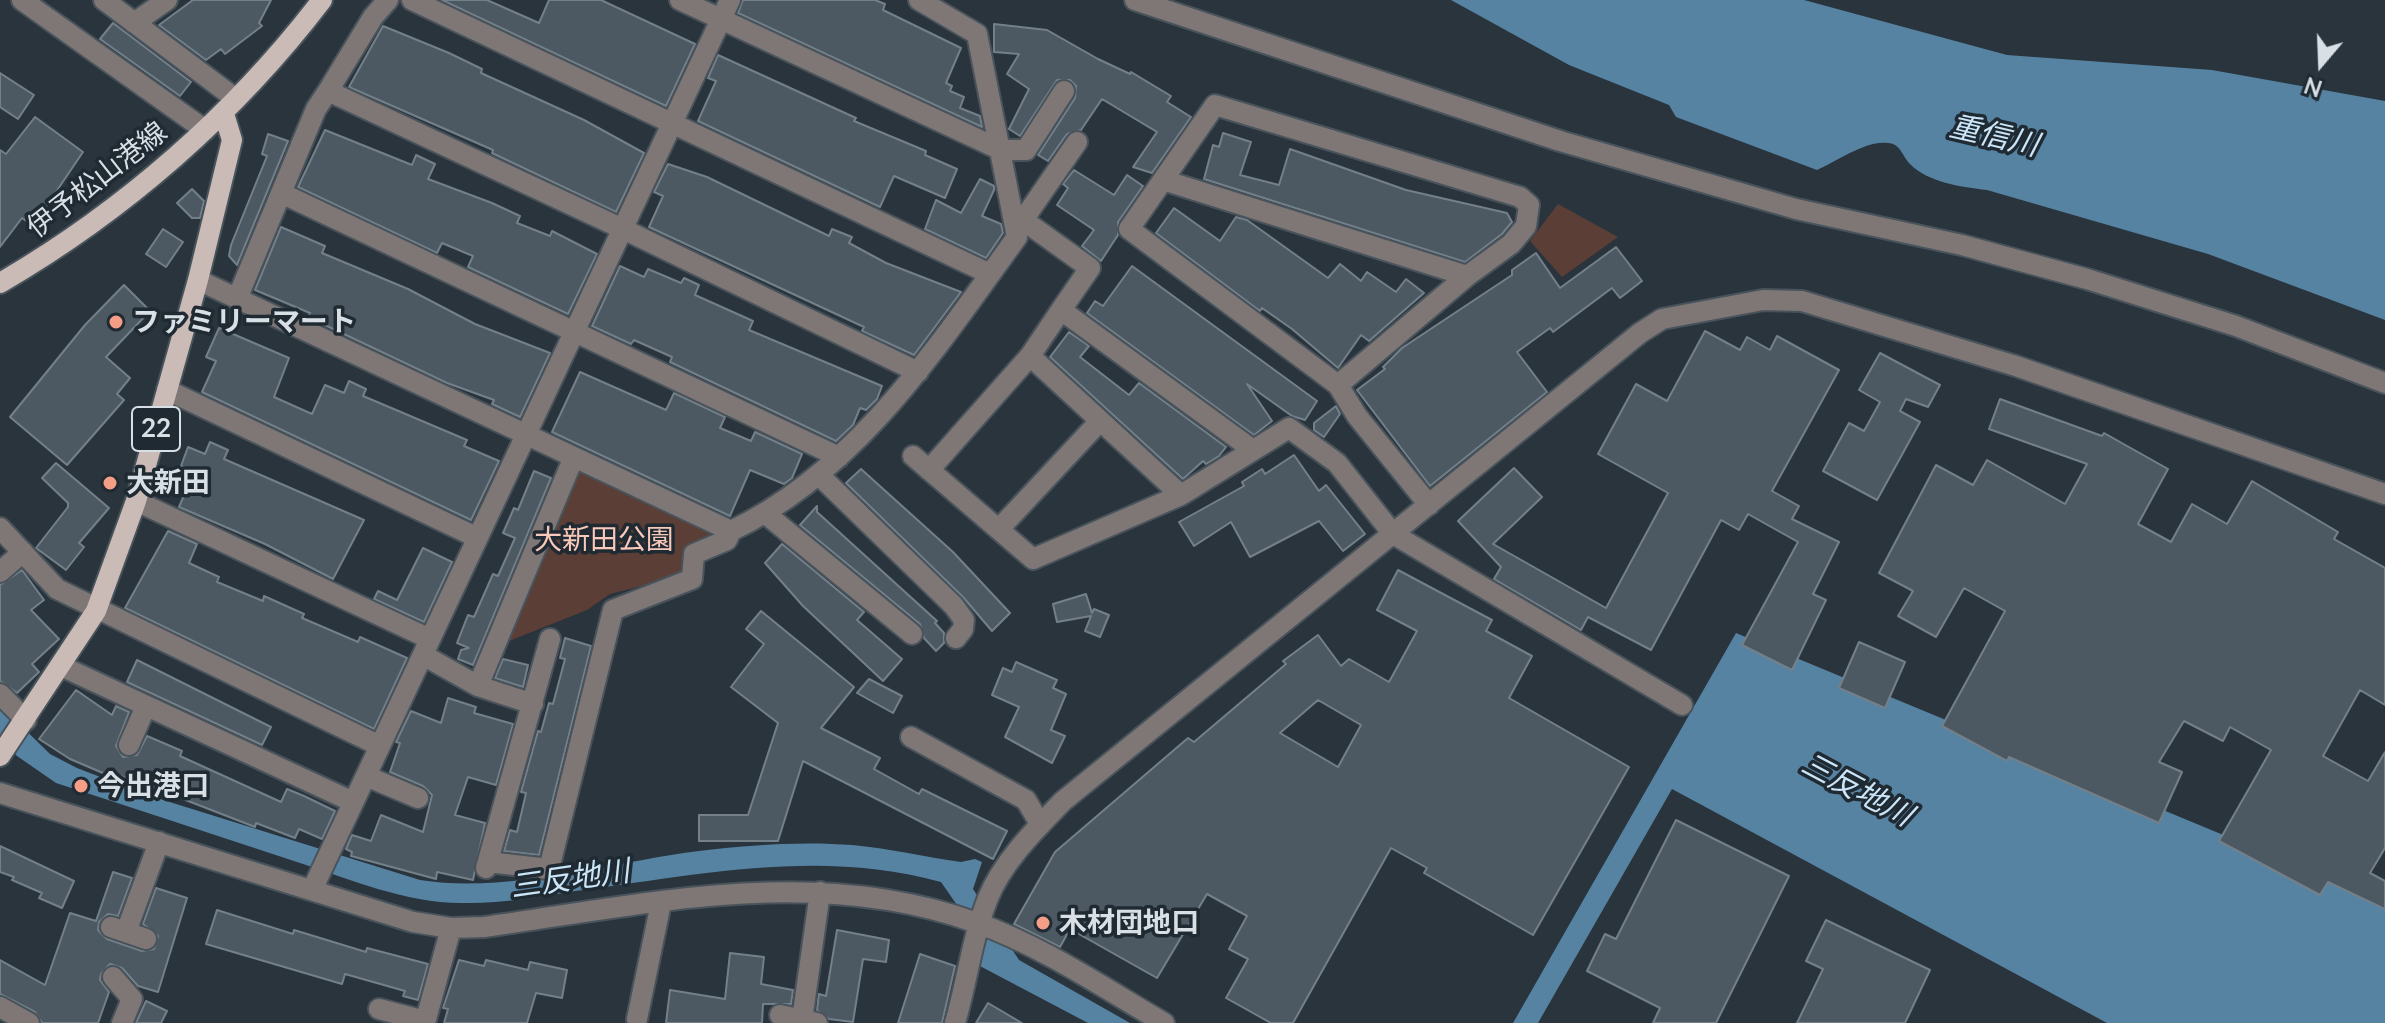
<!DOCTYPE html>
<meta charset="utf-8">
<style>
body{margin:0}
#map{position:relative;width:2385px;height:1023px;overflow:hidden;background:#29343d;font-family:Lato,sans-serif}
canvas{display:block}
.north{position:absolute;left:2281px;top:24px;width:80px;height:80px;-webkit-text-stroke:6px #1f2a32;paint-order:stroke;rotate:199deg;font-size:22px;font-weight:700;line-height:32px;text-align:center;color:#d8dfe5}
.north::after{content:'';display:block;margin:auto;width:28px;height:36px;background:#d8dfe5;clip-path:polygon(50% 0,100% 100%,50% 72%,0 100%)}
</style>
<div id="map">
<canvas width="2385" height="1023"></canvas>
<div class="north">N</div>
</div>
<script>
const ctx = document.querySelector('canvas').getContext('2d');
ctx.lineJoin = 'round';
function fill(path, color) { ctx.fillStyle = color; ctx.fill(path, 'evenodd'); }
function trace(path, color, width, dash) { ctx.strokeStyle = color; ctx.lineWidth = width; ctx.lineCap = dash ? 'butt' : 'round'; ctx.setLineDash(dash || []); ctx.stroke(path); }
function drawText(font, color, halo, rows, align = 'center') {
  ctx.font = font + ' Lato,"Noto Sans JP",sans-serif'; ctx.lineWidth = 7; ctx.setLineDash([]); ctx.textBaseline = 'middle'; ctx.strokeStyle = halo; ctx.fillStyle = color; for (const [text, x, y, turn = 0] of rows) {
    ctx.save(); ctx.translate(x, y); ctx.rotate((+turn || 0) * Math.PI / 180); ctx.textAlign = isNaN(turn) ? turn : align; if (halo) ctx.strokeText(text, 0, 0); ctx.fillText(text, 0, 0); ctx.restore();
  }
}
fill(new Path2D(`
 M1558,204L1618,237L1562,277L1530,241Z
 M578,466L719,536L689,574L610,594L587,610L494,647Z`), '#5b3e36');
fill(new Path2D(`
 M1451,0H1804L2007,55L2212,70L2385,101V320L2208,254L1987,190C1962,187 1929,183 1910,164C1902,156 1901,144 1888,143C1866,140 1837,161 1817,170L1676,117L1669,105L1569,65Z
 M1736,633L2385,902V1023H2107L1672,789L1538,1023H1513Z
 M0,705L50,754L77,768L144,794L420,880C508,894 611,862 699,851C747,845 803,841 852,845C888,848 925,857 961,862L975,859L982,862L973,889L1019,960L1130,1023H1088L978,965L984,944L941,882C820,848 697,875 575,891C538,897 499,904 461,903C406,903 349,879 297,862C217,836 137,809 56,783L17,756L0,737Z`), '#5783a3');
const building = new Path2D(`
 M193,0H271L259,23L262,26L225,54L221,49L206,60L159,25Z
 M442,0H487L539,23L549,0H601L695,44L666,106Z
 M743,0H875L885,4L883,10L961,48L946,83L952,86L950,91L964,97L960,108L980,116L982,127L738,13Z
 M113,23L191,82L180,96L100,39Z
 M994,24L1047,30L1098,59L1130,74L1131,72L1171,96L1167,102L1191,117L1152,173L1133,167L1157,132L1102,99L1081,130L1067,134L1048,161L1038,155L1075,98L1076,86L1070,80H1057L1020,136L1009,129L1029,89L1007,74L1019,54L994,52Z
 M383,26L449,53L482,69L481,73L584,120L644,153L616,212L492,153L493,150L349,87Z
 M718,55L856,118L854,121L926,151L925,155L957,169L945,198L894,176L880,207L698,121L716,81L708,78Z
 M0,73L34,95L18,119L0,107Z
 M35,117L83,152L33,226L22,218L0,247V150L6,154Z
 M325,130L412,165L416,155L435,164L428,179L492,203L520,216L517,223L550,236L552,231L597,254L568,314L468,267L473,256L442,243L437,253L298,187Z
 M1223,133L1251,142L1240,175L1279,185L1290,149L1406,190L1507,213L1512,222L1502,234L1465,262L1204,179L1213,145L1219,147Z
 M268,134L288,141L237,265L229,256L231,245L267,156L262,154Z
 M668,164L707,177L829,236L832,229L852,237L849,243L886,263L961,292L914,355L862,331L864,327L649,227L663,196L654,192Z
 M1074,170L1114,195L1127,175L1143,186L1118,222V235L1101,261L1082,246L1094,230L1057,205L1068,188L1063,184Z
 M980,179L994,186V190L982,216L1001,224L1003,233L986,258L925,229L936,200L961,213Z
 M192,189L204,201L200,218H192L177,203Z
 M1174,208L1220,241L1236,217L1247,220L1328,278L1340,264L1361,281L1367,272L1396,292L1406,279L1424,293L1369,341L1361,335L1338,368L1292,329L1262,308L1260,311L1156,233Z
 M281,227L325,246L322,253L408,289L475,324L550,353L520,417L492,404L494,400L447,383L308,317L310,313L255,290Z
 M163,229L183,242L166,267L146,254Z
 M1616,247L1642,281L1620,298L1612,288L1553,332L1550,328L1517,352L1547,392L1430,486L1357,390L1385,369L1383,367L1402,348L1512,275V270L1536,253L1560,288Z
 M620,266L644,277L648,269L681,283L684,278L699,285L695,295L753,321L749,330L882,386L877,399L866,410L860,408L853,425L836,441L670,362L672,357L634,340L631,344L592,326Z
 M1132,266L1317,401L1305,420L1292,416L1247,384L1272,421L1254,435L1087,313L1095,301L1103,306Z
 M124,285L150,311L106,357L130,378L117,394L124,400L67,465L10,417L85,325Z
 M219,328L289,358L274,397L312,414L325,385L344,393L349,381L366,389L363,396L467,440L464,446L499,461L471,520L202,392L216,361L206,357Z
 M1705,331L1740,350L1747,337L1770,350L1777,336L1839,370L1772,491L1799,506L1792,519L1839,542L1813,594L1826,600L1792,670L1742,645L1798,542L1748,514L1739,530L1721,520L1651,650L1588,617L1581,630L1494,579L1501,567L1458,521L1514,468L1542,497L1493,544L1606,608L1668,493L1598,454L1636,384L1667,401Z
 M1069,332L1089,346L1080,357L1129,395L1139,383L1226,447L1219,456L1206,464L1203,461L1183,479L1050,357Z
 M1880,353L1940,385L1928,407L1906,399L1900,411L1920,422L1877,500L1823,471L1849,423L1864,431L1880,402L1859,390Z
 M580,372L666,410L674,393L725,417L720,428L751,441L755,432L802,454L792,478L784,484L750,470L730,516L552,432Z
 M2000,399L2102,436L2104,433L2168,469L2138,524L2171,542L2192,504L2227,524L2252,481L2338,532L2334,539L2385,568V705L2360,690L2323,756L2368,781L2385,752V848L2370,873L2385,881V909L2328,882L2320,895L2219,841L2271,750L2230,727L2223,741L2184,721L2159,762L2182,772L2159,823L2009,757L2007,761L1942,726L2005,611L1964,588L1936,637L1898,616L1913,591L1879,573L1936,465L1973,485L1987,460L2065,504L2087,464L1989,429Z
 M1336,406L1340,414L1324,437L1314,430V423Z
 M210,442L228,450L224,459L364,520L333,579L265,544L179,507L194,472L181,466L188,447L205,454Z
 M1294,455L1319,491L1326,485L1365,534L1343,551L1319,521L1250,557L1231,522L1194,546L1179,522L1244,486L1242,482L1262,469L1265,474Z
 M56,463L109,508L79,543L84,547L66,570L36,548L68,507V503L42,478Z
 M861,469L953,552L1010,613L992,631L963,597L846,483Z
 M534,471L551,478L473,665L458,659L461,650L469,648L457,643L468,615L474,617L493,574L498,576L515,538L503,533L514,508L518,510Z
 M817,506V512L937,621L935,623L944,633V643L936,651L924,638L920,624L800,525Z
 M168,531L197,544L189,563L219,577L217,582L263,601L264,596L304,614L302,618L358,642L360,637L407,658L374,729L125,608Z
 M782,544L864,612L857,620L902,659L883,681L803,606L765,563Z
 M423,548L452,562L424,622L374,599L378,591L397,600Z
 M22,570L44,600L31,610L59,639L32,664L39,672L17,693L0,681V585Z
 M1398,570L1492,620L1486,631L1532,656L1509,698L1629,767L1533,935L1424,873L1427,868L1391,848L1293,1023H1271L1226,998L1248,959L1229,949L1247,916L1207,894L1157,978L1070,929L1060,947L1014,924L1055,852L1188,738L1194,742L1286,664L1283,661L1318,635L1341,666L1349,659L1389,682L1417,631L1377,610ZM1318,700L1361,725L1338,767L1280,733Z
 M1086,594L1092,613L1094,609L1109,615L1100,637L1085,631L1091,616L1057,622L1053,604Z
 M761,611L854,687L821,728L880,758L874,769L919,794L922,789L1007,831L993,859L803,761L778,841H699V815H748L778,723L731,687L764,644L746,629Z
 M565,638L591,646L539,855L504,851L510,830L517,832L526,793L521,792L538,731L541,732L549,703L553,704L565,659L560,658Z
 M1859,642L1905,662L1885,708L1839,688Z
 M503,659L528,665L523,687L495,678Z
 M137,660L271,727L262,745L127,682Z
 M1016,662L1057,680L1053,688L1066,694L1051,730L1065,736L1052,763L1005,737L1019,707L992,695L1003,668L1012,672Z
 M869,679L902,696L893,713L857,693Z
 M76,690L112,715L116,706L129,712L116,746L123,757L137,755L147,736L182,751L180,756L281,802L287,789L304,796L335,811L322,839L299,829L295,838L256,823L255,827L165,792L163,797L136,781L111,773L110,776L70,759L39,739Z
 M448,698L476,707L474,713L513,724L496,785L468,777L455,815L485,823L473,880L437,872L436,879L351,856L352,852L346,849L352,835L371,841L381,815L423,832L432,795L423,786L390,772L400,743L396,742L411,711L441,723Z
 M1676,820L1789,876L1716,1023H1653L1660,1008L1587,971L1605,934L1616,939Z
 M0,846L74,881L62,908L39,898L42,893L12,880L14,877L0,872Z
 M113,872L132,878L118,916L108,914L99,922L98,930L107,939L142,951L154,949L158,936L143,924L156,888L187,898L158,992L138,986L122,968L110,964L101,974L100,980L109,992L98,1023H42L35,1012L0,994V960L45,985L70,913L96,921Z
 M217,910L293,934L294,930L366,952L367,948L428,964L418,1000L403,996L405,991L345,974L342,984L206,944Z
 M1826,920L1930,970L1905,1023H1797L1823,969L1806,961Z
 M837,930L889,940L886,962L863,959L853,1022L829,1019L817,1010L819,994L826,996Z
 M730,953L764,957L761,984L793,990L791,1004H763L762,1023H666L670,990L725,999Z
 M920,954L955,966L942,1023H898Z
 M459,960L484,966L486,960L528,970L530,962L567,970L562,998L536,993L527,1023H444L448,1009L443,1008Z
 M146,1001L167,1011L161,1023H136Z
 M988,1003L1022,1023H976Z`);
fill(building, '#4c5962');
trace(building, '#73808a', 2);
const minor = new Path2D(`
 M22,0L205,130
 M104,0L236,99
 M412,0L990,274
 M680,0L1001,150H1026L1064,91
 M1135,0L1560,141L1796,209L1962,245L2087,279L2236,326L2385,383
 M134,23L167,0
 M328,91L373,17L388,0
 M1077,142L1023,220L1090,268L1061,310L1253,450
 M1163,180L1467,276
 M281,193L839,457
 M198,280L731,531C857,471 937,347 1017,237L977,34L919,0
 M237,299L316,109L328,91L623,229L918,372
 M1061,310L1030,356L1181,495L1289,428L1337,463L1393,534L1682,705
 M1338,385L1467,276L1511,244L1526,226L1529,205L1520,197L1215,105L1129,229L1338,385L1357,416L1429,505
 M167,390L476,537
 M913,456L1033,559L1181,495
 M929,470L1030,356
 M820,476L954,606L964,620L963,629L956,638
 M136,501L430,639
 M766,514L912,634
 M0,528L57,589L380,746L730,0
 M999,529L1100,421
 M0,572L23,552
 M423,655L478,686L533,704
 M61,666L353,802
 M478,686L573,459
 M0,694L26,720
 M911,737L1026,800L1040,824
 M129,745L146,706
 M366,776L418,798
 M0,793L413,922L451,928L484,927C649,904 815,864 977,923C1042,946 1104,988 1164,1023
 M488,862L549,869L613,610L692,579L694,554L727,540L731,531
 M486,868L550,639
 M312,890L380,746
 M111,927L146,939
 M126,932L159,842
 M113,977L132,999L122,1023
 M0,1007L29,1023
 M379,1009L425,1021
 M780,1015L817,1023
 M637,1019L661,903
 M802,1020L820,892
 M425,1023L451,928
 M955,1023C967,982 972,938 988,898C1003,861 1036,829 1063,801L1640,333L1662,319L1763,300L1802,301L2016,366L2385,494`);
const major = new Path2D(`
 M0,283C124,211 235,114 322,0
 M0,756L96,611L136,501L198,280L232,140L224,114`);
trace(minor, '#48535b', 24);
trace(major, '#48535b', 24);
trace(minor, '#7f7775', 20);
trace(major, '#cbbbb7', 20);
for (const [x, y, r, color] of [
 [116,322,8,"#f49e87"],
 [110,483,8,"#f49e87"],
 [81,786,8,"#f49e87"],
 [1043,923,8,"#f49e87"]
]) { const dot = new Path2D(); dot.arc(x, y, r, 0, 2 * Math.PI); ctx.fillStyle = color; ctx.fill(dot); trace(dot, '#1f2a32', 3); }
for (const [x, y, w] of [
 [156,429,48]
]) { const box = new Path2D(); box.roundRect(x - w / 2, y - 22, w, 44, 6); ctx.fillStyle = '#1f2a32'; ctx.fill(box); trace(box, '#d8dfe5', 2); }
drawText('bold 26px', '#d8dfe5', null, [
 ["22",156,429]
]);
drawText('28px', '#d8dfe5', '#1f2a32', [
 ["伊予松山港線",97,180,-38]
]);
drawText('bold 28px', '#d8dfe5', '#1f2a32', [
 ["ファミリーマート",132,322],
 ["大新田",126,483],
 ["今出港口",97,786],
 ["木材団地口",1059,923]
], 'left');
drawText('28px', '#f8c8ba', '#1f2a32', [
 ["大新田公園",604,540]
]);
drawText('italic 30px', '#cbe5f9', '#1f2a32', [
 ["重信川",1994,136,13],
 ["三反地川",1857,790,28],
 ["三反地川",570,879,-8]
]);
</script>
